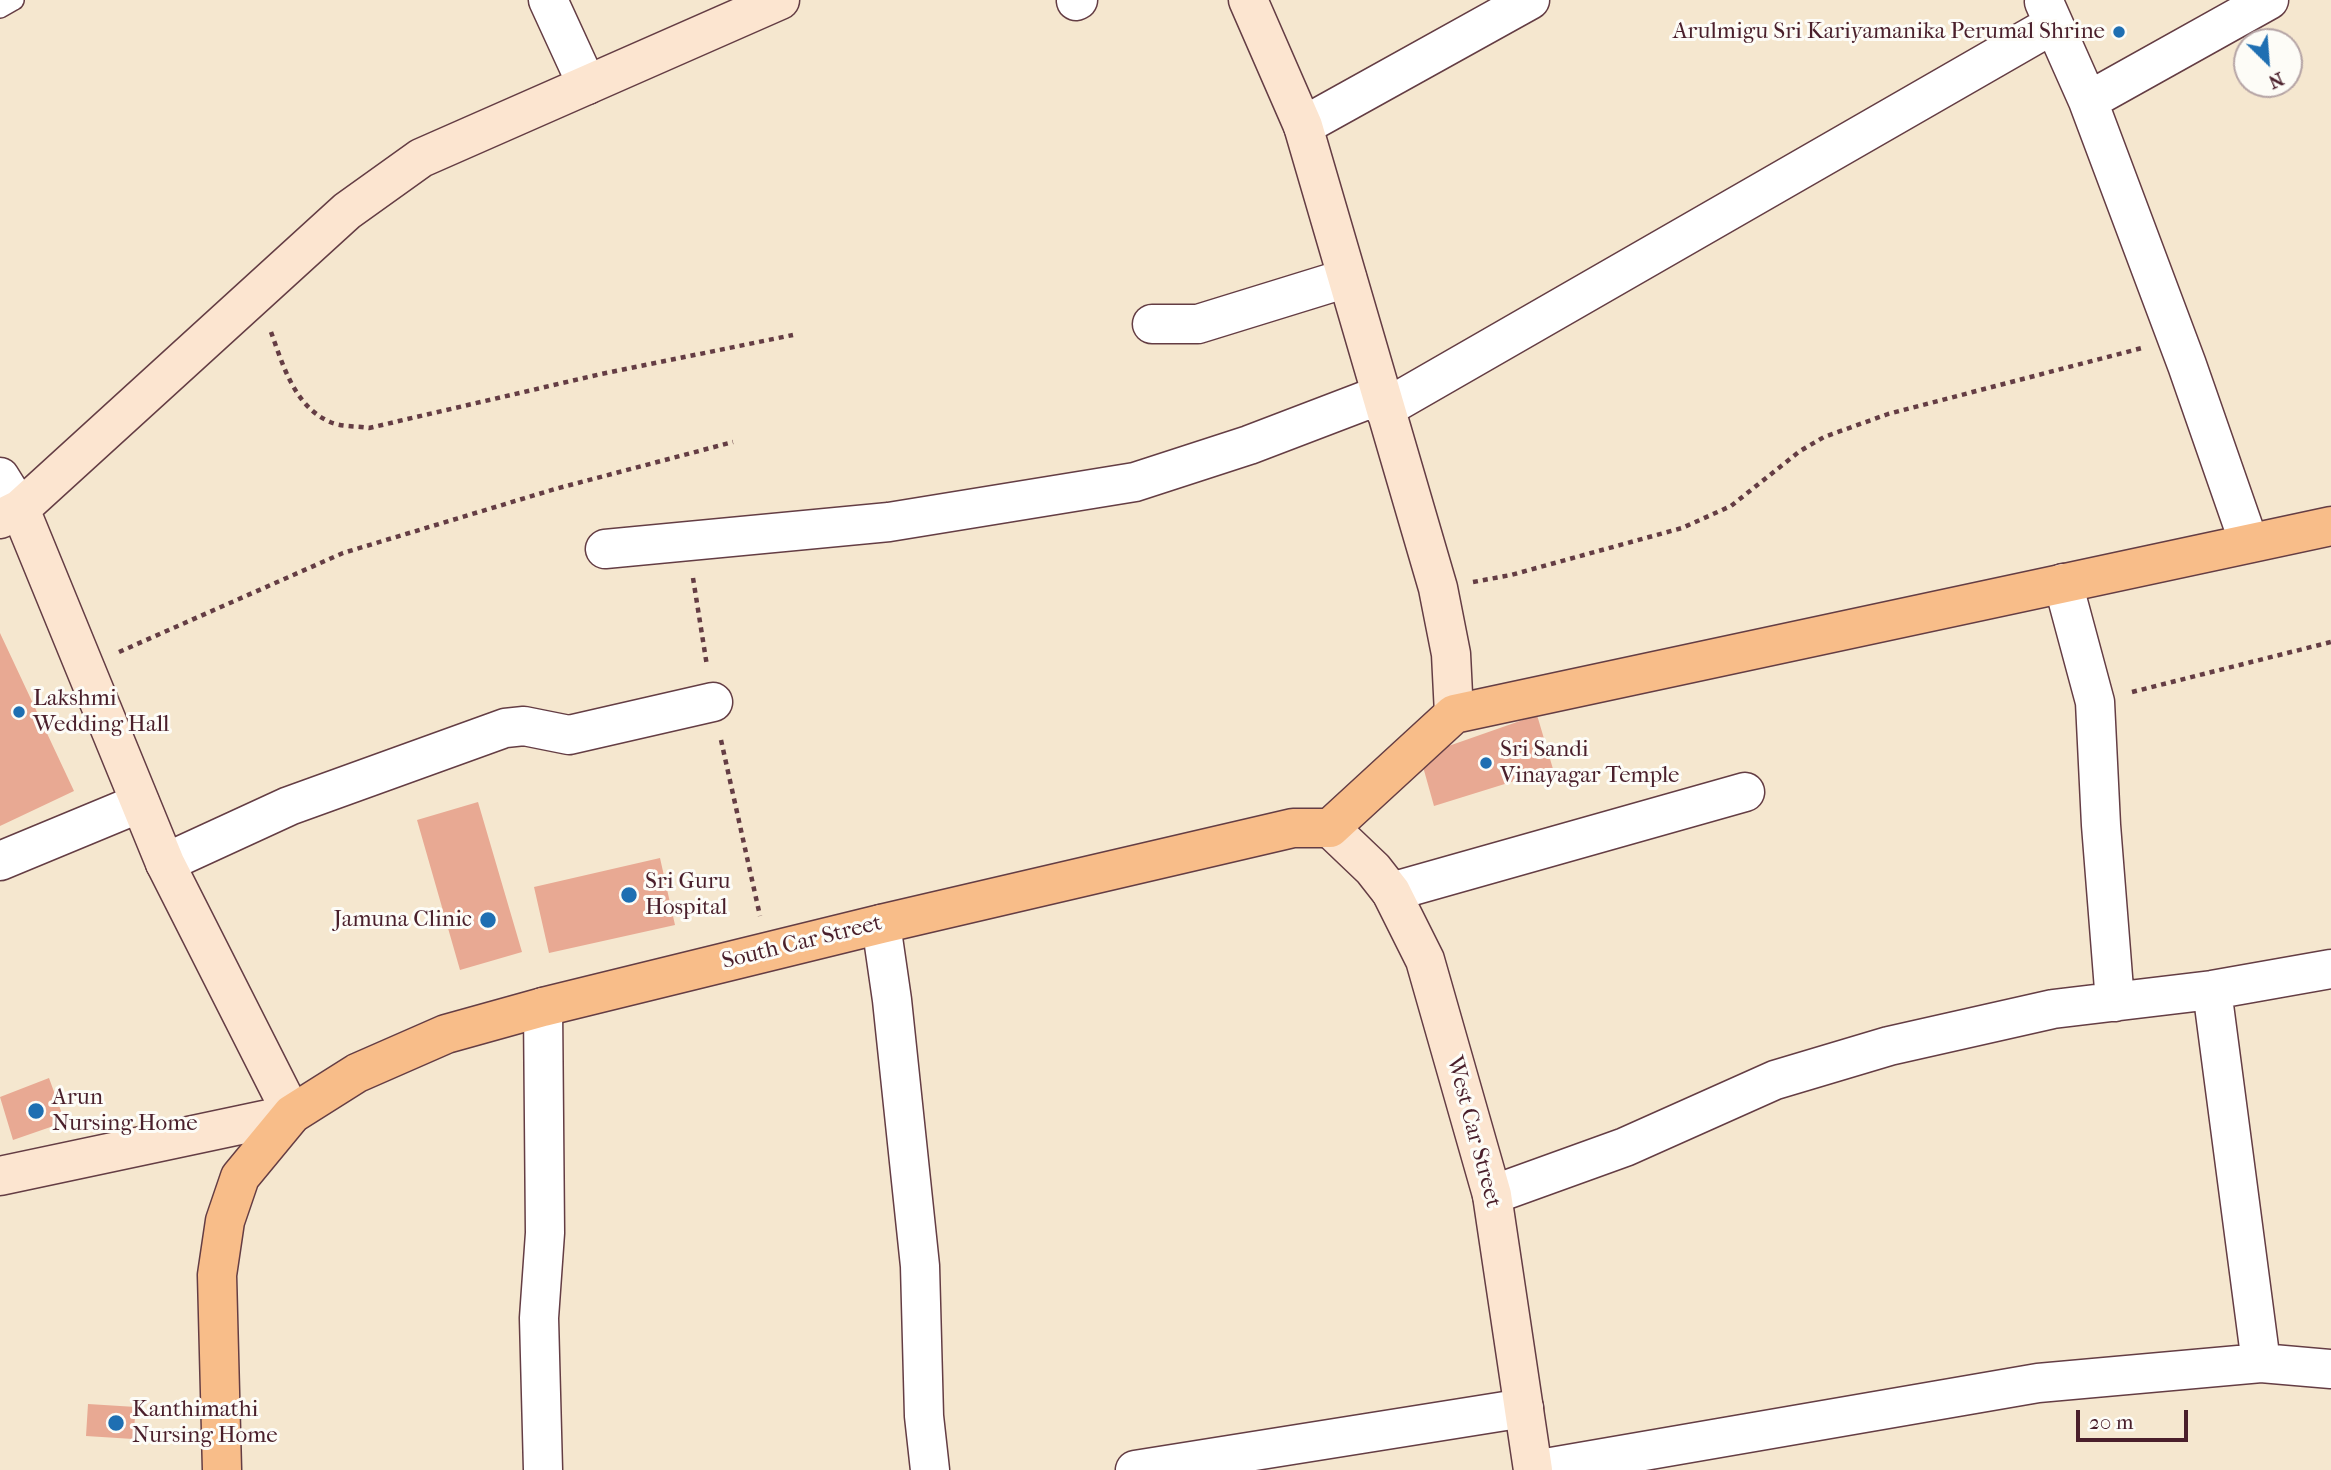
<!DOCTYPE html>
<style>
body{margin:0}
#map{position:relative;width:2331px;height:1470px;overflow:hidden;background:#f5e7cf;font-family:"IM FELL French Canon",serif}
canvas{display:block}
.north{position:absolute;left:2233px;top:28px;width:70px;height:70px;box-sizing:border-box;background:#fdfcf7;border:2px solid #b5a4a5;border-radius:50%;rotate:155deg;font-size:19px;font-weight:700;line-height:28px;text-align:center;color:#4a1f2b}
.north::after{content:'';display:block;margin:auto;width:24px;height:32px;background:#1f6fb2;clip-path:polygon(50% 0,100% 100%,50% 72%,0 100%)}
.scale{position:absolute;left:2076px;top:1410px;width:112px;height:32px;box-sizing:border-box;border:4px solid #4a1f2b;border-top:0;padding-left:9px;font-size:21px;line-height:24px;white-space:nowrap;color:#4a1f2b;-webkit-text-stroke:5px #fdfcf7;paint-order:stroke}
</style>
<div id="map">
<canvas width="2331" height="1470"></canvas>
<div class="north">N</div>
<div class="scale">20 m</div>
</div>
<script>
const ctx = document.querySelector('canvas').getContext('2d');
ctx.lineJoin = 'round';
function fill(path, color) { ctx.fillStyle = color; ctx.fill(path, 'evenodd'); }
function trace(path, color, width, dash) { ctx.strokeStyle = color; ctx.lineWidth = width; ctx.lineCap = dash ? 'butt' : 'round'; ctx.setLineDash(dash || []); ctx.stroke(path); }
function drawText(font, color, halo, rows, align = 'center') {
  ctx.font = font + ' "IM FELL French Canon",serif'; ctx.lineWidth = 6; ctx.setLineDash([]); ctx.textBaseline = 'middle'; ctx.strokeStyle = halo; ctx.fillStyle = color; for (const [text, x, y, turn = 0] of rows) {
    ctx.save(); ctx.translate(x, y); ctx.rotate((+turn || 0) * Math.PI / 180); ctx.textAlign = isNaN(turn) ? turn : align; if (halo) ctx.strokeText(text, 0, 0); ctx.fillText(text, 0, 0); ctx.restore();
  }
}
fill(new Path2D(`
 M0,633L74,791L0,826Z
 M1537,715L1553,769L1434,806L1420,756Z
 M478,802L522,952L460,970L417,820Z
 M660,858L675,925L549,953L534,887Z
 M49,1078L65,1122L13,1140L0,1097Z
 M88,1404L136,1407L133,1439L86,1436Z`), '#e8a993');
const lane = new Path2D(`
 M0,8L14,0`);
const street = new Path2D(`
 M548,0L587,85
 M1076,1L1078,0
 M2044,2L2088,101L2269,0
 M2088,101L2187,365L2249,543
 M1303,126L1530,0
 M1152,324H1198L1347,278
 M1384,409L2052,25
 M0,477L20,509
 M605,549L889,522L1135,482L1249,445L1380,395
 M2063,583L2095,702L2101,825L2115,1002
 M0,861L140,803
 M165,863L289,806L505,728L524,726L569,735L713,702
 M1391,892L1745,792
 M881,924L892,1000L920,1266L924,1416L930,1470
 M2212,990L2261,1363
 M1492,1195L1625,1147L1775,1080L1889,1046L2053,1009L2212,990L2331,969
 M543,1470L539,1318L545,1233L543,1007
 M1135,1470L1524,1408
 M1534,1470L2038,1383L2261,1363L2331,1369`);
const secondary = new Path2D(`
 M1248,0L1303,126L1438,588L1451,654L1454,714
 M0,519L20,509L347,211L421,158L780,0
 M1330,828L1373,869L1391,892L1425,960L1492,1195L1533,1470
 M0,1176L292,1114L165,863L20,509`);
const primary = new Path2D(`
 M222,1470L217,1275L225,1221L240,1177L292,1114L357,1073L446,1034L543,1007L881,924L1293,828H1330L1454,714L2331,526`);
trace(lane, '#643d44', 22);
trace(street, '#643d44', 41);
trace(secondary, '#643d44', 41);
trace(primary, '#643d44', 41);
trace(new Path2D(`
 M271,332C283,365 294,406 330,422C341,427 357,426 369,428L601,374L793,335
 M693,578L707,666
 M1473,582L1511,575L1682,528L1731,506L1800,451L1824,437L1888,414L2142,348
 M119,652L343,553L555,489L733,442
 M2132,692L2331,642
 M721,740L760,916`), '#643d44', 4.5, [5, 5]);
trace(lane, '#fff', 19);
trace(street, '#fff', 38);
trace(secondary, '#fce5d0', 38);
trace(primary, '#f8bd89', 38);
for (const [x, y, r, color] of [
 [2119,32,7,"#1f6fb2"],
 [19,712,7,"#1f6fb2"],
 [1486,763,7,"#1f6fb2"],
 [629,895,9,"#1f6fb2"],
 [488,920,9,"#1f6fb2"],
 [36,1111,9,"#1f6fb2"],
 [116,1423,9,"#1f6fb2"]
]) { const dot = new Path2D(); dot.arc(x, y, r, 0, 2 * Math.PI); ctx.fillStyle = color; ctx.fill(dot); trace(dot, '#fdfcf7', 2.5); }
drawText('23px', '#4a1f2b', '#fdfcf7', [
 ["Arulmigu Sri Kariyamanika Perumal Shrine",2105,32,"right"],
 ["Lakshmi",33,699],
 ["Wedding Hall",33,725],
 ["Sri Sandi",1500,750],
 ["Vinayagar Temple",1500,776],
 ["Sri Guru",645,882],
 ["Hospital",645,908],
 ["Jamuna Clinic",472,920,"right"],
 ["Arun",52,1098],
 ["Nursing Home",52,1124],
 ["Kanthimathi",132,1410],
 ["Nursing Home",132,1436]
], 'left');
drawText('23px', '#4a1f2b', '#fdfcf7', [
 ["South Car Street",802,943,-14],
 ["West Car Street",1473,1132,75]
]);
</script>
